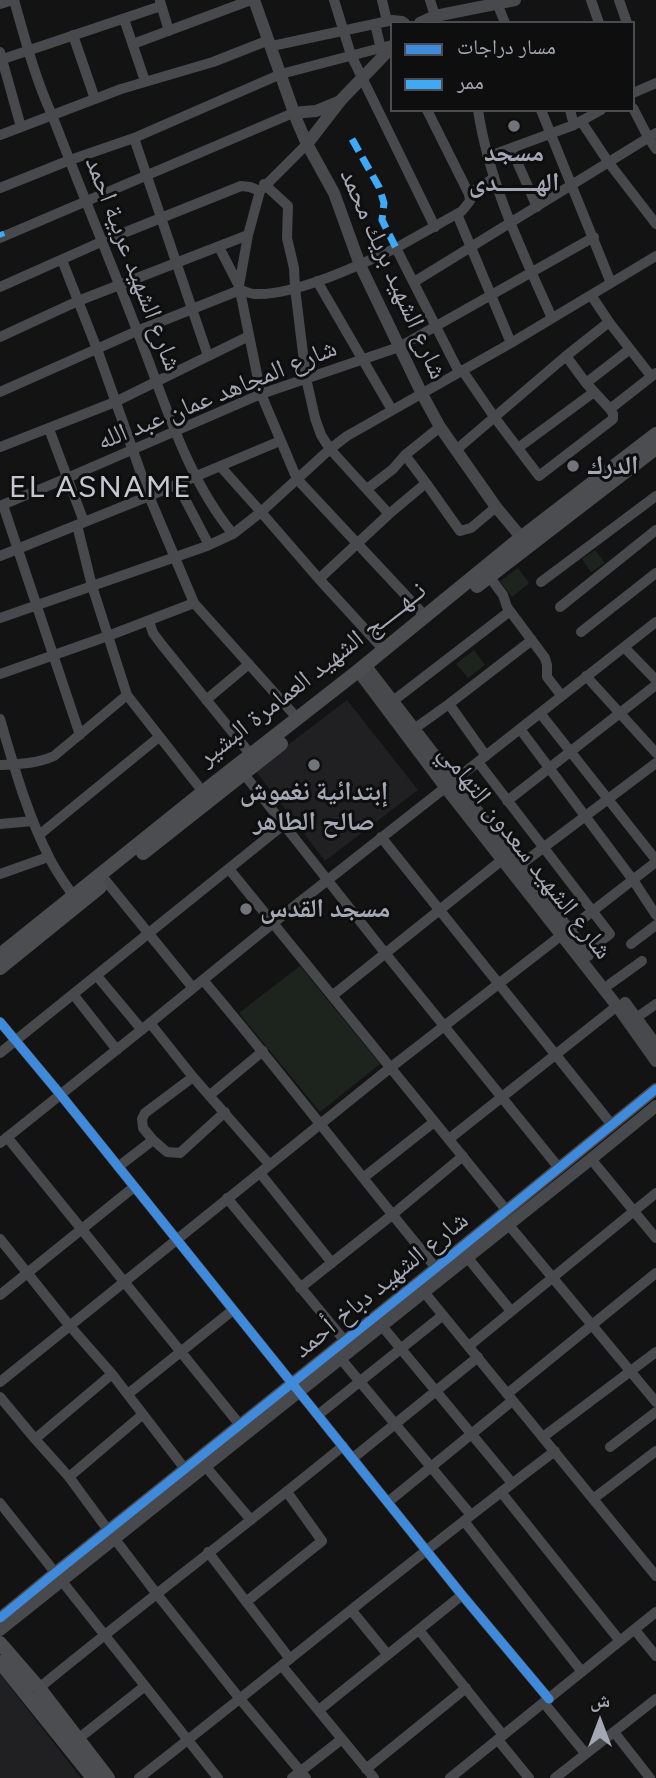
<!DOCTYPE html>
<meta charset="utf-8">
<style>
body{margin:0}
#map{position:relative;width:656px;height:1778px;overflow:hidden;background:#131314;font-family:Figtree,"Noto Naskh Arabic",sans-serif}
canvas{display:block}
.legend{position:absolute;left:390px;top:21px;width:245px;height:91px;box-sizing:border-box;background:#0e0e0f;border:2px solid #4a4c51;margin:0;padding:9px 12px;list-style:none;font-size:21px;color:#a4a8b5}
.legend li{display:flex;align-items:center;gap:14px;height:35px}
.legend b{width:35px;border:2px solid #4a4c51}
.north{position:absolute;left:565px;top:1687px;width:70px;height:70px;-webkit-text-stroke:5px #0e0e0f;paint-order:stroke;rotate:0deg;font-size:19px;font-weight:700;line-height:28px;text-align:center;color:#a4a8b5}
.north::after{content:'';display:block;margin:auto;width:24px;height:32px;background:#a4a8b5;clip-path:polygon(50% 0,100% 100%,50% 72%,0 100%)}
</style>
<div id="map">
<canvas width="656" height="1778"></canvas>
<ul class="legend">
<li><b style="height:9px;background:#408adc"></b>مسار دراجات</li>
<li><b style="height:9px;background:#3fa9f5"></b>ممر</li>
</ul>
<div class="north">ش</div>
</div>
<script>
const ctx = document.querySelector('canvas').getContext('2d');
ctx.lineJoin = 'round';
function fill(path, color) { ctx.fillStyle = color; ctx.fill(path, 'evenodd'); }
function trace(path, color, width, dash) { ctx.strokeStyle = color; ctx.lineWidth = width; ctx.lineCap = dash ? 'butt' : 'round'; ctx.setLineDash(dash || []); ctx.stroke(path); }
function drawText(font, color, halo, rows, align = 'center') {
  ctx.font = font + ' Figtree,"Noto Naskh Arabic",sans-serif'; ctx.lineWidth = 6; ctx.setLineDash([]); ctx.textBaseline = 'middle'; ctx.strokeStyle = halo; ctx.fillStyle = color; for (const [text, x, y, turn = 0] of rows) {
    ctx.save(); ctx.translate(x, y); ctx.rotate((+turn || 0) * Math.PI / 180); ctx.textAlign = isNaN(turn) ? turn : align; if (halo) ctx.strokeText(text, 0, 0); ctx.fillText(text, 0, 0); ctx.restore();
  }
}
fill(new Path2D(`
 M347,700L418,790L325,861L255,770Z
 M0,1674L81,1778H0Z`), '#202022');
fill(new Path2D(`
 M595,550L605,563L591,572L582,559Z
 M518,568L529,583L512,597L500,581Z
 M474,650L485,665L468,678L456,664Z
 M300,966L380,1064L320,1112L239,1013Z`), '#1d241e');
trace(new Path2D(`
 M14,0C25,39 35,78 52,115C80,188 110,260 138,333C165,402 186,477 233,534
 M334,0L351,55L435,227
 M382,0L387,21
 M430,0L435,16
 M591,0L599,23
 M619,0L627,23
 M160,1L169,31
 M497,3L505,23
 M0,4L13,0
 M124,19L145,81
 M375,24L381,49
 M73,35L95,99
 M133,44L251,0
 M272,46L393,20L402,21L405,23
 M0,52L21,127
 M0,60L161,6
 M633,93L656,83
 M633,108L648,137L656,149
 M427,110L469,194
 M478,110C489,183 522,251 552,318
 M541,110L611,283
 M570,110L574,125
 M581,121L609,163L656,224
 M0,135L121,89L213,62L269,40
 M134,138L208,356
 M307,144L260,191L248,235L239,286L261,394L297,479L425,616
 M511,148L537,207
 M487,157L574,125L601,110
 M264,184L288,206L287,238L294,268L295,288L306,378L315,418L321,435L330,449L389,514
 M0,188L70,160L134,138L281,74L392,45
 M457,214L511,343
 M0,238L293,113
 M219,247L239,286
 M396,248L462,211L470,201L469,194L494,178
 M62,260L97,349L149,496L194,603L298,719
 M317,281L392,410
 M414,282L656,133
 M0,287L101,242L241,186L250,187L260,191
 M591,295L609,322L651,376
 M0,337L78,301L248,235
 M566,356L586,383L610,409L656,373
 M462,370L495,418L539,476L613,419V414L610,409
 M586,383L630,349
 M0,392L137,331L240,290C245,291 250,294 255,294C294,296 360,265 396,248L459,372
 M49,429L84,522
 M0,447L115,402L249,336
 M518,448L594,392
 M456,450L566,356L609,322
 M405,455L426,483
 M177,484L209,545
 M367,489L393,469L405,455L440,427
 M3,505L80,735
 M0,506L67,478L261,394L399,347L594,237
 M77,525L92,586L127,695L203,792
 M0,556L149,496L280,441
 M489,576L503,595L507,607L545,658L547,665V677L561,695
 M319,579L389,514L426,483L460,531L471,528L496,507
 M541,582L656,496
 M560,607L656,530
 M0,618L207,546L233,534L261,512L220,466
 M149,621L153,633L162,645L251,755
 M581,632L656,573
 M624,647L656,680
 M384,650L319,579L261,512L330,449L347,436L511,343L656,256
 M0,674L108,636L194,603
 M586,676L656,753
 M206,700L249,664
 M393,701L510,611
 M449,704L486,756
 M540,713L656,860
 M0,719C14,766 27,814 49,857C56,872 66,885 75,898
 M414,729L449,704L532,640
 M520,729L633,880L656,915
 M478,762L610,934L586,952
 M0,765C19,764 36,764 54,756L127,695
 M240,769L385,953L559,1168
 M507,801L656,685
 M0,824L33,821
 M39,835L159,737
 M381,837L612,1125
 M519,866L656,763
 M229,869L507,1211
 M0,874L48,857
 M101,875L193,988
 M631,944L656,925
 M97,976L142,1030
 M203,980C283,1074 357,1173 436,1268
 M610,984L642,961
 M73,994L117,1050
 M332,996L502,860
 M636,1018L656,1004
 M0,1022L60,1094L462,1595L549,1699
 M150,1023L193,1077L269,1164
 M0,1053L283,825
 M193,1077L145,1113L142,1119L143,1128L153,1140L167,1152L180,1153L225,1112
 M210,1095L263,1051
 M7,1137L240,1425
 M449,1139L617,1006
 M0,1143L150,1023L273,923L656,622
 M591,1159L656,1238
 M118,1167L153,1140
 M260,1173L332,1263
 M363,1178L434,1122
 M227,1198L349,1346
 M508,1224L656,1402
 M0,1239L69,1325L112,1374L185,1469
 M467,1257L511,1311
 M300,1288L392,1215L463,1156
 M424,1292L656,1576
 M0,1295L134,1187
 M382,1326L512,1483
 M469,1346L656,1193
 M341,1359L471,1515
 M0,1382L390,1068L656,862
 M128,1394L233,1310
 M507,1394L656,1273
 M0,1397L35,1439L69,1477L108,1530L156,1593L240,1699L306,1778
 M318,1415L443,1315
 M543,1437L656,1352
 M35,1439L112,1374
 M610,1447L656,1412
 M353,1458L478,1357
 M206,1467L251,1520
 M69,1477L142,1415
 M501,1492L620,1641
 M593,1499L656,1451
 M388,1502L512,1401
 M0,1503L218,1778
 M464,1521L582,1672
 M208,1552L290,1659
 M246,1602L322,1541L287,1492
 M352,1611L388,1655
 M419,1630L503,1735
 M635,1630L656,1656
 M282,1666L374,1778
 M39,1688C139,1606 243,1528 343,1446
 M544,1703L585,1753
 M319,1710L462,1595
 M614,1732L650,1778
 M78,1739L145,1686
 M498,1740L529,1778
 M366,1769L466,1688
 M139,1778C278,1670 414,1557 555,1451
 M292,1778L342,1739
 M450,1778L656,1612
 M555,1778L656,1699`), '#48494c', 10);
trace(new Path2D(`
 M254,0L297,121L307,144L334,193L360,265L422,394L440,427L456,450L496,507L526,543
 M420,23L435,16L515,0
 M293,113L316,111L338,102
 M307,144L341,100L392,47
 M365,665L588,955
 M358,671L445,787L617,1006L656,1061
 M625,1003L656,1045
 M0,1618L55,1573L436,1268L656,1089
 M0,1630L591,1159L656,1106`), '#48494c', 12);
trace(new Path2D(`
 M477,586L656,448
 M143,853L281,744
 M0,955L203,792L358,671L522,537L656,434
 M0,968L100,887
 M0,1643L39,1688L108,1778
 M0,1662L93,1778`), '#4c4d50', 14);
trace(new Path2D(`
 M352,139L379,187L384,203L382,220L396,248
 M0,232L2,237`), '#3fa9f5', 7, [14, 7]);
trace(new Path2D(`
 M0,1022L60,1094L462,1595L549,1699
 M0,1618L55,1573L436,1268L656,1089`), '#408adc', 9);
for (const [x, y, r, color] of [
 [514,126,7,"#71747d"],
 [573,466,7,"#71747d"],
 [314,765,7,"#71747d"],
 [246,909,7,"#71747d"]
]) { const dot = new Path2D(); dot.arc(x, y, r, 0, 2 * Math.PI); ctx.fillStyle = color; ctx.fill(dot); trace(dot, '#0e0e0f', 2.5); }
drawText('bold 26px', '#a4a8b5', '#0e0e0f', [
 ["مسجد",514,153],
 ["الهـــــــدى",514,183],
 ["الدرك",587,466,"left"],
 ["إبتدائية نغموش",314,792],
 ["صالح الطاهر",314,822],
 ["مسجد القدس",260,909,"left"]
]);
drawText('26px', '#a4a8b5', '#0e0e0f', [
 ["شارع الشهيد عربية احمد",133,264,69],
 ["شارع الشهيد بريك محمد",393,274,66],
 ["شارع المجاهد عمان عبد الله",217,395,-22],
 ["نــهـــــج الشهيد العمامرة البشير",312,674,-38],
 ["شارع الشهيد سعدون التهامي",525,852,52],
 ["شارع الشهيد دباخ أحمد",381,1285,-39]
]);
ctx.letterSpacing = '2px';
drawText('30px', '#c5c8d1', '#0e0e0f', [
 ["EL ASNAME",101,488]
]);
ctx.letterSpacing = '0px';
</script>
